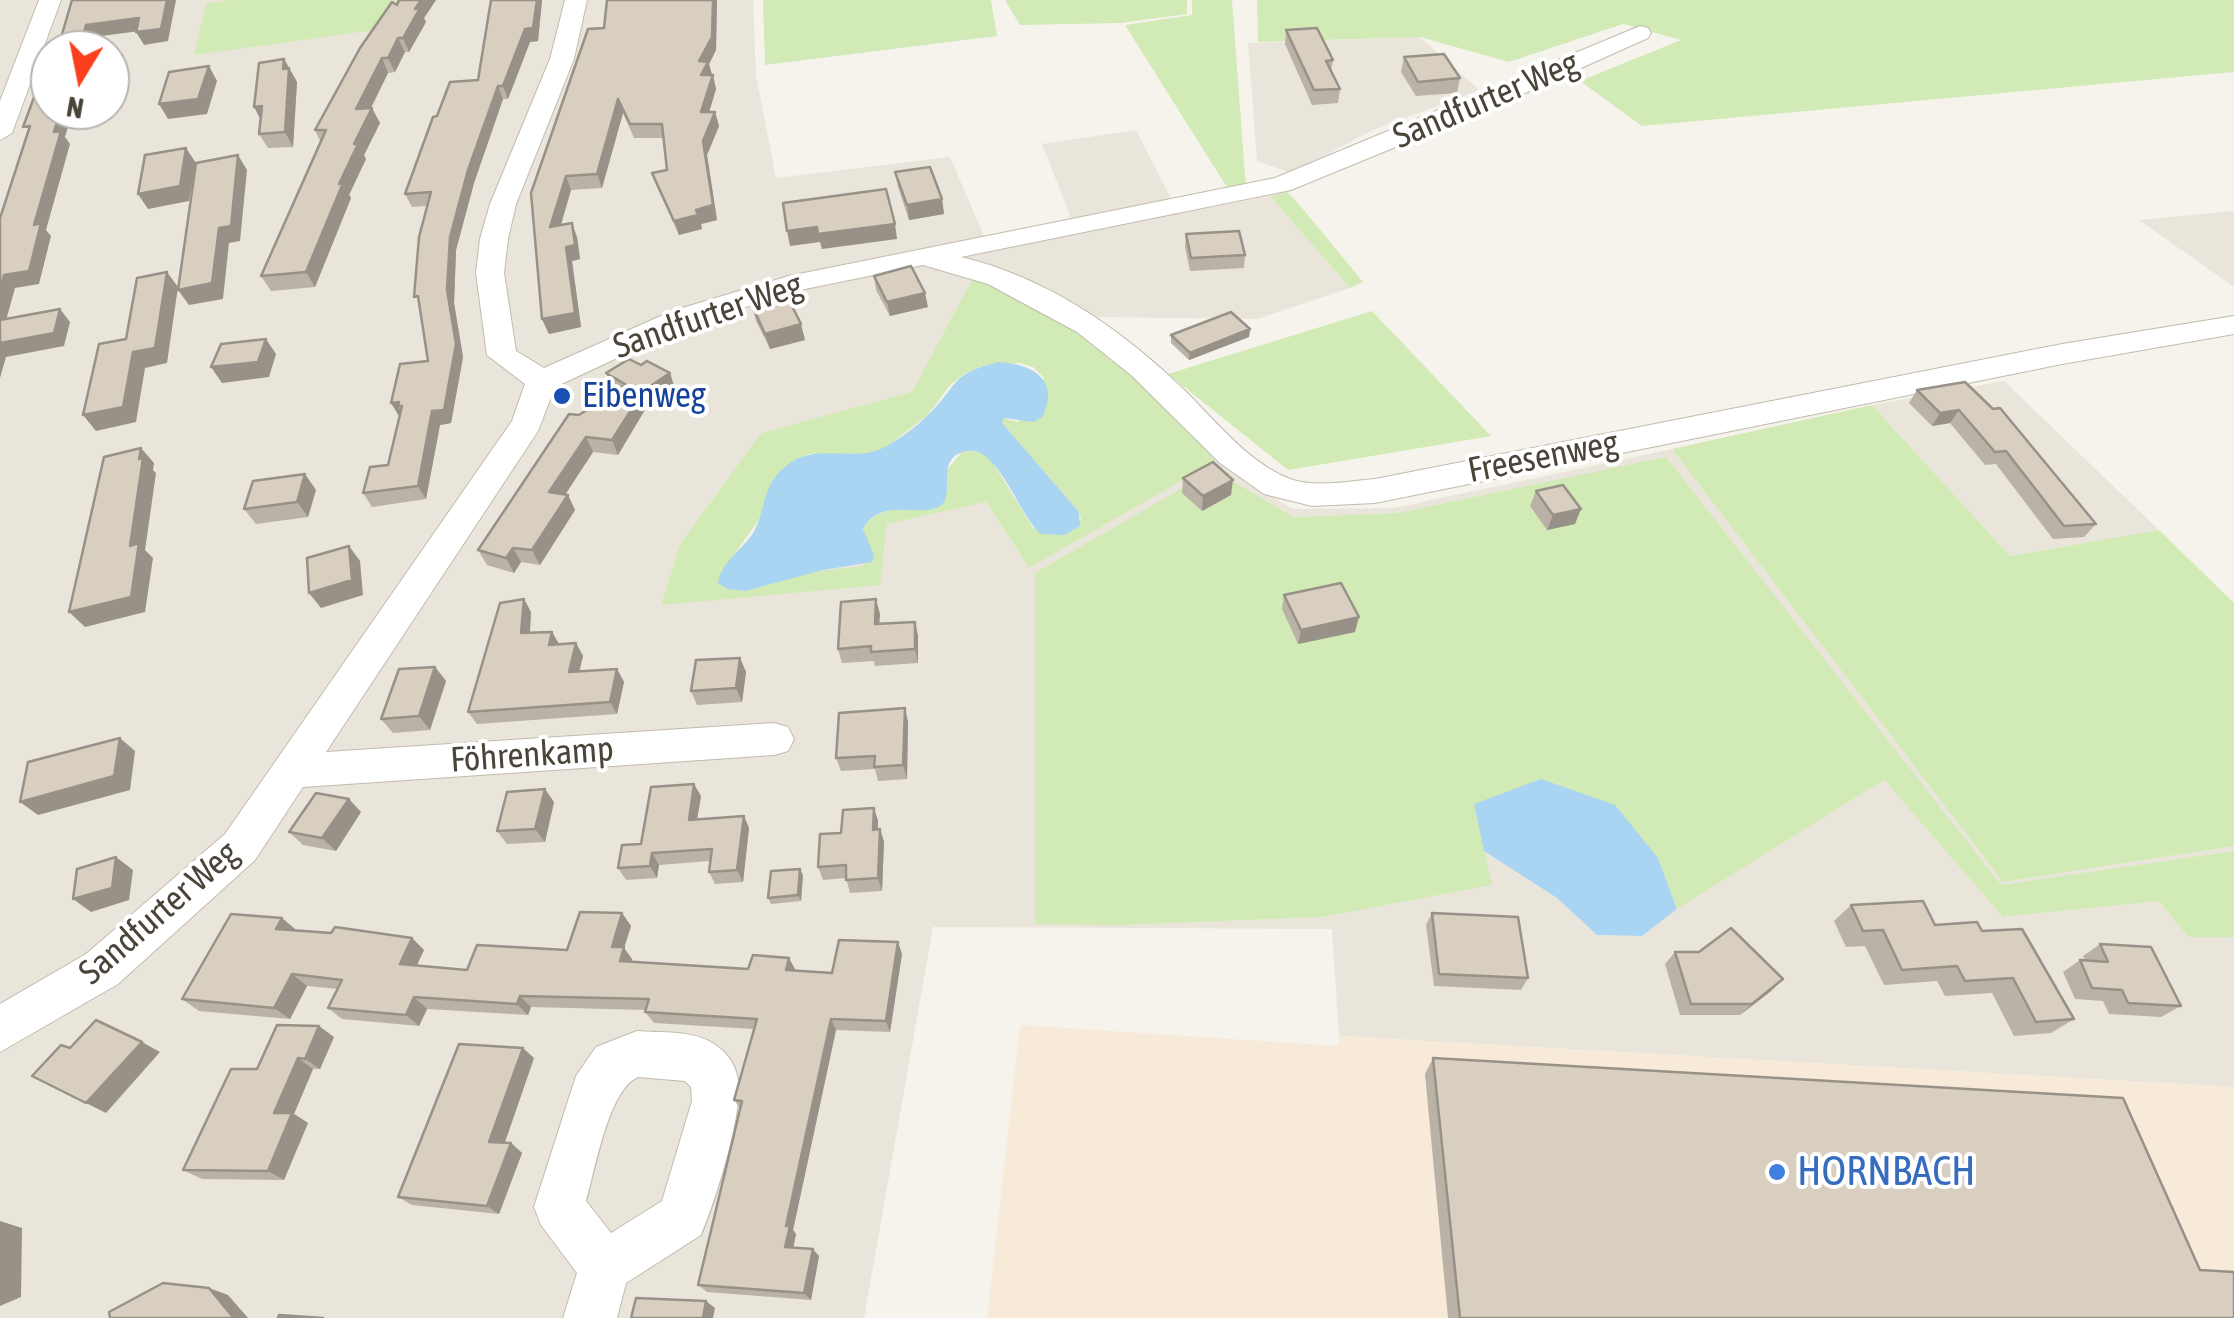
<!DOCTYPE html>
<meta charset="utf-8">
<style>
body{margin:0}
#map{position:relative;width:2234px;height:1318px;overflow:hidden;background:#f6f3ec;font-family:"Asap Condensed",sans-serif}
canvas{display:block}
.north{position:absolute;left:30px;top:30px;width:100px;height:100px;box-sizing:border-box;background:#fff;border:2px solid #b7b4b0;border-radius:50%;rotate:190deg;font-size:28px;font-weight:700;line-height:40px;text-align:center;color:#4b4439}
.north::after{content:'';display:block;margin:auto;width:35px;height:45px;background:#fc3f1d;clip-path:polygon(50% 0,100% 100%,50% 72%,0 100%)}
</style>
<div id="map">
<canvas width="2234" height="1318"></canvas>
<div class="north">N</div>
</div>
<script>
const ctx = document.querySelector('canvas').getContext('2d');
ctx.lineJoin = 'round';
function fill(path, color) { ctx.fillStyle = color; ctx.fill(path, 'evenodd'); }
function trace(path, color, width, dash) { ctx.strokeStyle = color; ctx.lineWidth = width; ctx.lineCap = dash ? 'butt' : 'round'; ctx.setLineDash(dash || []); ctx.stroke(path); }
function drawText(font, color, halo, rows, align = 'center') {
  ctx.font = font + ' "Asap Condensed",sans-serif'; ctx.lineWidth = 8; ctx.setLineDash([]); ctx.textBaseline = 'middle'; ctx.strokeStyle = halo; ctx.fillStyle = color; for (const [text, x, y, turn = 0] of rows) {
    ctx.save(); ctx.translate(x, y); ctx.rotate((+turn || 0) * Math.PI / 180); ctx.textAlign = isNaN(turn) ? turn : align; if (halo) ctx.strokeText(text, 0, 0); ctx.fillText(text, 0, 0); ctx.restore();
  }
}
fill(new Path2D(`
 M0,0H753L756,75L776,178L950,157L986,241L1073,223L1042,144L1136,130L1179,214L1270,196L1350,288L1257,319L1093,317L974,276L912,393L761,433L680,544L661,605L886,524L986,502L1029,568L1216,461L1292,509L1394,508L1672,449L2003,882L2234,846V851L2001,886L1666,458L1398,513L1294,517L1214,470L1125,925L1323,917L1491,885L1484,851L1557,898L1597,935L1642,936L1677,909L1884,780L2003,917L2159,901L2188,937H2234V1087L1339,1036L1332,929L933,927L864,1318H0ZM50,50H110V110H50Z
 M1420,37L1479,90L1371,131L1291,173L1257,161L1248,43Z
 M2234,211V287L2139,220Z
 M2004,381L2159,530L2010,556L1872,405Z`), '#eae5da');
fill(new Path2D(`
 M1020,1025L1339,1046V1036L2234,1087V1318H987Z`), '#f7ead8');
fill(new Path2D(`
 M231,0H401L397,27L194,55L206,4Z
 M763,0H991L997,36L765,65Z
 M1005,0H1187V14L1120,23L1020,25Z
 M1192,0H1232L1246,189L1230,192L1125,25L1192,15Z
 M1257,0H2234V72L1642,126L1580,81L1681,40L1623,24L1509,62L1420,37L1258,42Z
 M1287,192L1297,202L1363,282L1350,288L1270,196Z
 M974,276L1070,325L1133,373L1216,461L1029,568L986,502L887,524L880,585L661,605L680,544L761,433L912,392ZM1019,363L1033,367L1044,378L1018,422L1004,418L1001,423L1079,512L1081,520L1033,528L990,458L973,450L962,452L945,472L935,509C909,510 879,503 863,529L867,540L863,566L718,583C720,569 794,474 808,454H871L882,450L927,416L951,384L966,373L980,367Z
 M1372,311L1491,436L1288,470L1168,374Z
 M1872,405L2010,556L2159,530L2234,603V846L2003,882L1672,449Z
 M1666,457L2001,885L2234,851V937H2188L2159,901L2003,917L1884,780L1677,909L1658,858L1474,804L1492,885L1323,917L1125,925L1035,924V573L1214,470L1294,517L1398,513Z`), '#d2eab5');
fill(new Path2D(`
 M999,362C1032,364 1060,379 1043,416L1034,422L1004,418L1002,423L1079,512L1080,526L1064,535L1041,534C1019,516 998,445 967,451C929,458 963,503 933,509C907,514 880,500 863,529L874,555L872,562L823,570L745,591L727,589L718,583C721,562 742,550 753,533C764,515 763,492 776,476C811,433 853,469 890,444C903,436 916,427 927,416C959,386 948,374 999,362Z
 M1541,779L1615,805L1658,858L1677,909L1642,936L1597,935L1557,898L1484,851L1474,804Z`), '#a9d4f2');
const minor = new Path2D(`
 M39,0H61L12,133L0,140V101Z
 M565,0H587L574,59L516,204L508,239L504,273L516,351L544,368L672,311L789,276L1275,178L1640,26L1648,28L1651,33L1648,38L1505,102L1291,190L961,257C1045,277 1117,326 1179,385C1212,416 1246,462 1290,479C1315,488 1349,481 1375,479L2062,344L2234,316V334L2062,364L1375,503L1312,506L1264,494L1220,463L1131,375L1077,332L988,284L923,265L805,289L692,323L555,387L538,431L326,752L774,723L788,727L794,739L788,751L774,755L303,787L255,860L118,984L0,1052V1004L86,954L225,834L512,421L525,384L487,355L476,273L480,239L490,204L550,59Z
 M637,1031C661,1033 694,1030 714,1044C725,1051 734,1062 737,1075C746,1107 715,1202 701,1235L626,1283L617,1318H563L577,1273L541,1225L534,1207L576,1076L596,1047ZM638,1077L685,1081L691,1087L692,1101L662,1201L611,1233L586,1201C595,1171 608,1090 638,1077Z`);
trace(minor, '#c2bbae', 2);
fill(minor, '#fff');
fill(new Path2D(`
 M399,0H436L424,18L426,22L409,52H405L395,72L388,73L371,108L380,123L364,155L366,159L349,195L351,198L315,287L271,291L261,276L320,141L315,130L397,5Z
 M491,0H542L538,41L530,42L508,99H503L474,183L456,250L454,303L463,357L451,423L440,425L426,499L372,507L363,493L388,465L400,416L391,403L428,361L427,206L412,207L405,194L437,116L478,80Z
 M607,0H717L716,50L709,64L716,89L709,112H715L719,126L707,155L717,220L701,224L702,229L679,235L657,187L652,173L667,170L663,138H634L623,113L602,188L571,190L561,225L577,237L580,259L572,261L581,327L549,334L542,319L531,193L604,28Z
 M1286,30L1333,60L1331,71L1340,89L1338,103L1312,105L1285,44Z
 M1404,57L1460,78L1457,93L1416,96L1401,72Z
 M284,59L297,82L293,147L268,148L259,134Z
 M895,172L942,199L944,214L909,220L898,187Z
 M1186,234L1245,255L1244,268L1190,271L1185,247Z
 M874,276L928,307L890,316L876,290Z
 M752,305L805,340L770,349L756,321Z
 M1250,329L1249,337L1189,360L1171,343V335Z
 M641,365L670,373L675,389L646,408L618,455L593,452L565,495H568L575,510L540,565L521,562L514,573L487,565L478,550L579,415L616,391L612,389L606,373Z
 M1965,382L2096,524L2084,537L2053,539L1996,464L1985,465L1950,423L1932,426L1909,403L1917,390Z
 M1183,478L1231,495L1202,511L1182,493Z
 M316,490L308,517L256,524L244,509Z
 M1536,491L1575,524L1547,530L1530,506Z
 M1284,595L1355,632L1298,644L1282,609Z
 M531,612L530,633L552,632L559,644L576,643L583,656L579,672L617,669L624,682L617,714L477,724L468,712Z
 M880,614L879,624L915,622L918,636V663L875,666L874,661L842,663L838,649Z
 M740,658L746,672L742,702L697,705L691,691Z
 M435,667L446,681L430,730L393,733L381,719Z
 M905,708L908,722L907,779L878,781L875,769L841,771L836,758Z
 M701,796L697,819L744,816L749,828L743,882L715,884L709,872L710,861L659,865L657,878L626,880L618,868L641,844Z
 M554,802L545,842L507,844L497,831Z
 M874,808L878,821V830L880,829L884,842L882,891L850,893L846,878L823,880L818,867L841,833Z
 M361,812L336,851L303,845L289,832Z
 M803,875L801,901L771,904L768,898Z
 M1851,905L1935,925L1982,931L2074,1019L2051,1033L2014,1036L1992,993L1945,996L1937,981L1884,985L1865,946L1846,947L1834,921Z
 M622,913L631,926L624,948L632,959V962L748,969H795V971L832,973L902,954L890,1032L836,1030L793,1230L796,1234L793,1247L819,1256L811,1300L707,1292L698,1285L740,1108L734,1100L754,1029L654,1023L645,1012L646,1010L531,1007L528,1015L427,1009L419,1026L342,1019L328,1008L338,989L307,986L290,1019L199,1011L182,999L282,918L296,930L412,938L424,950L417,965L467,970L567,950Z
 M1432,913L1528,978L1521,990L1434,986L1426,925Z
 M2100,944L2181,1006L2161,1017L2109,1014L2103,1001L2075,999L2063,972L2080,960L2085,961L2083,956Z
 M1675,952L1771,991L1740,1015H1680L1665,964Z
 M334,1037L320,1069H313L294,1114L308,1123L284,1180L202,1179L183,1170L257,1069Z
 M534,1058L504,1143H511L522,1153L499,1214L412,1205L398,1197Z
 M1433,1058L2234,1318H1448L1425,1074Z`), '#bab2a6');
fill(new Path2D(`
 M167,0H176L168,41L144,45L136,32Z
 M421,0H436L424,18L426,22L409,52L403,38L415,9Z
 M537,0H542L538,41L530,42L508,99L503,86Z
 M713,0H717L716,50L709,64L712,75H701L699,61Z
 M139,18L147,30L94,37L91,50H79L86,25Z
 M398,38L405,52L395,72L388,58Z
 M382,58L388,73L363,124L356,109Z
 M284,59L297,82L293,147L285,132Z
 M209,66L217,81L207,114L168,119L159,104Z
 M713,75L716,89L705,126L701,112Z
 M498,86L503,99L474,183L456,250L454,303L463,357L451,423L440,425L426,499L418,486L447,290L450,237L468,170Z
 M618,99L623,113L602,188L597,174Z
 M262,106V122L254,107Z
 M372,108L380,123L364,155L366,159L349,195L351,198L315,287L306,272L354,144Z
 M61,110H73L65,137L70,144L46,230L51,236L39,284L15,288L2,335L0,332V290L4,275L34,225L54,132Z
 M715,112L719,126L707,155L717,220L701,224L702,229L679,235L674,221L696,210L703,141Z
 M186,148L196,163L189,201L148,209L138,194Z
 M238,155L247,170L240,241L229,243L223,299L189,305L178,290L219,228Z
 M566,176L571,190L556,241L550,227Z
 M942,199L944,214L909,220L907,205Z
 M572,223L577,237L580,259L572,261L581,327L549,334L542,319L566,247Z
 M895,224L897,239L822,249L820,242L790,246L787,231L817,227Z
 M167,272L178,287L167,363L145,368L136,422L96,431L83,415L133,352Z
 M925,293L928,307L890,316L887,302Z
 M60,309L70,322L64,346L6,357L0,378V343Z
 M801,324L805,340L770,349L765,334Z
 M1250,329L1249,337L1189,360L1190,353Z
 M266,339L276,354L269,377L222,383L211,367Z
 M670,373L675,389L646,408L618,455L612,440L640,393Z
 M399,402L398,406L403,415L399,416L391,403Z
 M1959,410L1950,423L1932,426L1940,413Z
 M586,437L593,452L557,507L549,492Z
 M141,448L154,463L153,470L156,473L145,550L153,558L145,612L85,627L69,612L130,546Z
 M305,474L316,490L308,517L297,502Z
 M1233,480L1231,495L1202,511L1203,496Z
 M568,495L575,510L540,565L532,550Z
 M1581,509L1575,524L1547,530L1553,515Z
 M349,546L360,561L363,595L321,608L309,593Z
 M513,548L521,562L514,573L506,558Z
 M524,599L531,612L529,646L521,633Z
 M876,599L880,614L878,639L875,624Z
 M1359,617L1355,632L1298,644L1301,630Z
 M915,622L918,636V663L915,649Z
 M552,632L559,644L549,645Z
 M576,643L583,656L576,685L569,672Z
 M740,658L746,672L742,702L736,688Z
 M435,667L446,681L430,730L419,716Z
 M617,669L624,682L617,714L610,702Z
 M905,708L908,722L907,779L903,765Z
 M120,738L135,751L130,790L38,815L20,802Z
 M694,784L701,796L695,832L689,820Z
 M545,789L554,802L545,842L535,829Z
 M349,799L361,812L336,851L322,838Z
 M874,808L878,821L877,843L873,830Z
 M744,816L749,828L743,882L737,870Z
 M880,829L884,842L882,891L878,878Z
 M652,853L659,865L657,878L650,866Z
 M116,857L133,870L129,900L91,912L73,899Z
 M800,869L803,875L801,901L798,895Z
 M622,913L631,926L624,948L632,959L628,973L612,947Z
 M282,918L296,930L276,929Z
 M412,938L424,950L412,975L400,964Z
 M898,942L902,954L890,1032L886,1021Z
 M789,958L795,969L792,982L786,970Z
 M292,974L307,986L290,1019L274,1008Z
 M1783,979L1771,991L1740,1015L1752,1004Z
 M520,996L531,1007L528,1015L517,1004Z
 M414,997L427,1009L419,1026L406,1015Z
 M831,1019L836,1030L793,1230L796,1234L792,1254L785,1247L786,1226Z
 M319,1026L334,1037L320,1069L305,1059Z
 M142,1042L160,1052L106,1113L86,1103Z
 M523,1048L534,1058L502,1151L489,1142Z
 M298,1058L313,1069L294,1114L308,1123L284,1180L268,1171L274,1113Z
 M511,1143L522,1153L499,1214L487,1206Z
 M0,1221L22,1228L21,1297L0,1306Z
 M813,1249L819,1256L811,1300L804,1293Z
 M209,1288L228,1295L248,1318H231Z
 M706,1301L715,1308L713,1318H703Z`), '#979187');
const building = new Path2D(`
 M72,0H167L161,29L136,32L139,18L86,25L79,50H52L58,48Z
 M399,0H421L415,9L420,8L403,38H398L388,58H382L356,109L372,108L354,144H358L339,184L343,183L306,272L261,276L326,130H315L360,48L392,2L397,5Z
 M491,0H537L533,28L525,29L503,86H498L468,170L450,237L447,290L456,344L444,410L432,411L418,486L363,493L370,467L388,465L402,406H398L399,402L391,403L400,364L428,361L418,296L414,297L419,237L431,192L405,194L433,117L437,116L450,82L478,80Z
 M607,0H713L712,37L699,61L708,62L701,75H713L701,112H715L703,141L713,205L696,210L698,215L674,221L652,173L667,170L662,124H630L618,99L597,174L566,176L550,227L572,223L575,245L566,247L575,313L542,319L531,193L588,29L604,28Z
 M1317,28L1333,60L1326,61L1340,89L1314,90L1286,30Z
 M50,54V110H61L54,132L61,131L34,225L41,223L29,271L4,275L0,290V218L30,126L23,127Z
 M1444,54L1460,78L1418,82L1404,57Z
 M284,59L283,69L289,68L285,132L259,134L262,106L254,107L259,63Z
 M209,66L198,99L159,104L169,72Z
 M186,148L180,186L138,194L145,155Z
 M238,155L231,226L219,228L212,283L178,290L196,163Z
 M930,167L942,199L907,205L895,172Z
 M886,189L895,224L818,234L817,227L787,231L783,203Z
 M1239,231L1245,255L1191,258L1186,234Z
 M911,266L925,293L887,302L874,276Z
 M167,272L155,348L133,352L123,407L83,415L99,344L126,339L137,278Z
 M787,296L801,324L765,334L752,305Z
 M60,309L54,333L0,343V320Z
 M1231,312L1250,329L1190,353L1171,335Z
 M266,339L258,362L211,367L221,344Z
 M629,359L641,365L647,361L670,373L640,393L606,373Z
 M1965,382L1993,409L2000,408L2096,524L2064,526L2006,451L1995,452L1959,410L1940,413L1917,390Z
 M625,385L641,394L612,440L586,437L549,492L568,495L532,550L513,548L506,558L478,550L569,414L579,415Z
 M141,448L139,459L143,458L130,546L139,543L131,597L69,612L104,457Z
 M1213,462L1233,480L1203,496L1183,478Z
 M305,474L297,502L244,509L253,481Z
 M1563,485L1581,509L1553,515L1536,491Z
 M349,546L352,580L309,593L307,558Z
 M1341,583L1359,617L1301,630L1284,595Z
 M524,599L521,633L552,632L549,645L576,643L569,672L617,669L610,702L468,712L500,603Z
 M876,599L875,624L915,622V649L871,652V646L838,649L841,602Z
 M740,658L736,688L691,691L696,660Z
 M435,667L419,716L381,719L399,669Z
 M905,708L903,765L874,767L875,756L836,758L839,713Z
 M120,738L114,776L20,802L28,762Z
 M694,784L689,820L744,816L737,870L709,872L712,849L652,853L650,866L618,868L622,845L641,844L651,787Z
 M545,789L535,829L497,831L507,792Z
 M316,793L349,799L322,838L289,832Z
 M874,808L873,830L880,829L878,878L846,880V865L818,867L820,834L841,833L843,810Z
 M116,857L112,888L73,899L77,869Z
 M800,869L798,895L768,898L771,871Z
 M1923,901L1935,925L1977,922L1982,931L2022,929L2074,1019L2036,1022L2013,978L1965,981L1957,966L1902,970L1883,930L1863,931L1851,905Z
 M580,912L622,913L612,947H624L620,961L748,969L753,955L789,958L786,970L832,973L839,940L898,942L886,1021L831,1019L786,1226H790L785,1247L813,1249L804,1293L698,1285L742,1101L734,1100L757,1019L645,1012L649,999L520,996L517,1004L414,997L406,1015L328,1008L342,980L292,974L274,1008L182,999L231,914L282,918L276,929L331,933L335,927L412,938L400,964L467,970L477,945L567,950Z
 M1432,913L1518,917L1528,978L1439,974Z
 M1731,928L1783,979L1752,1004H1691L1675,952H1699Z
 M2100,944L2151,947L2181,1006L2128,1003L2122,990L2092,988L2080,960L2108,962Z
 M96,1020L142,1042L86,1103L32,1076L61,1045L70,1048Z
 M277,1025L319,1026L305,1059L298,1058L274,1113H292L268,1171L183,1170L231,1069H257Z
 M459,1044L523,1048L489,1142L511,1143L487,1206L398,1197Z
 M1433,1058L2123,1098L2200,1270L2234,1272V1318H1460Z
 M163,1283L209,1288L232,1316L231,1318H110L109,1312Z
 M636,1298L706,1301L703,1318H631Z
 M279,1315L323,1318H278Z`);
fill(building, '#d8cfc1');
trace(building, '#979187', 2.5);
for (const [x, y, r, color] of [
 [562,396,10,"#1a4fb4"],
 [1777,1172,10,"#3f7fe0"]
]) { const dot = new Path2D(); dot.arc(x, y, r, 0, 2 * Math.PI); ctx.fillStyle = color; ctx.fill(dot); trace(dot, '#fff', 4); }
drawText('35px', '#4b4439', '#fff', [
 ["Sandfurter Weg",1486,100,-23],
 ["Sandfurter Weg",708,316,-19],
 ["Freesenweg",1543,457,-11],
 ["Föhrenkamp",532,755,-4],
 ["Sandfurter Weg",159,913,-41]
]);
drawText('35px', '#164399', '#fff', [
 ["Eibenweg",582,396]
], 'left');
drawText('42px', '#366cbe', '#fff', [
 ["HORNBACH",1797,1172]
], 'left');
</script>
